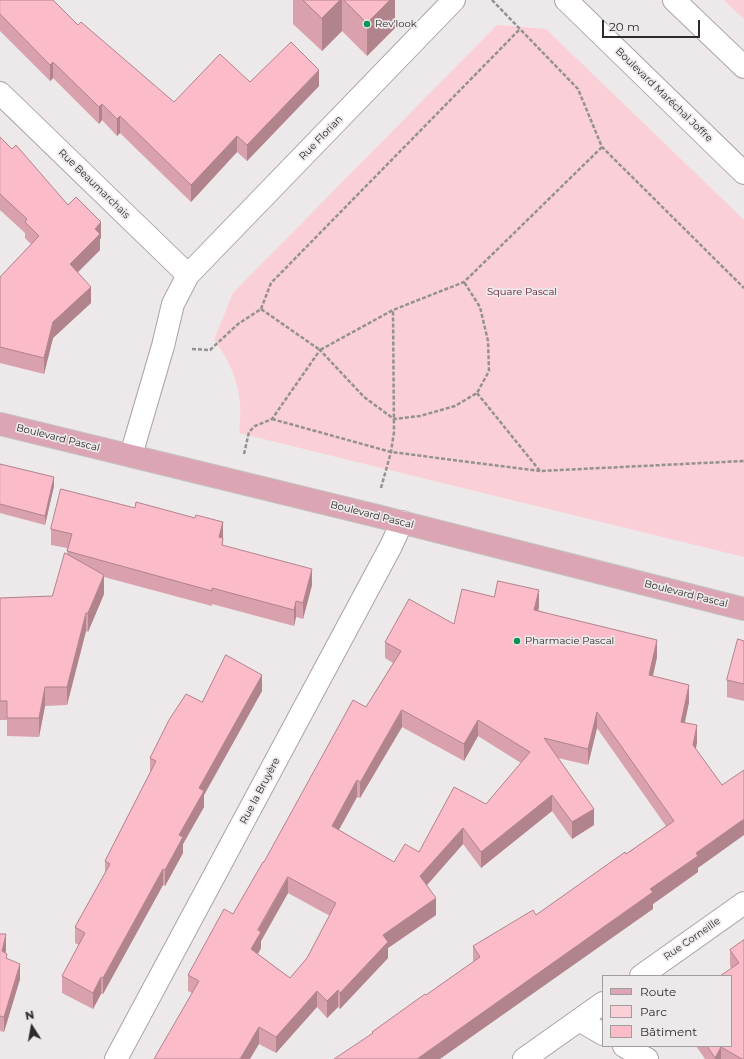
<!DOCTYPE html>
<meta charset="utf-8">
<style>
body{margin:0}
#map{position:relative;width:744px;height:1059px;overflow:hidden;background:#ede8e9;font-family:Montserrat,sans-serif}
canvas{display:block}
.legend{position:absolute;left:602px;top:975px;width:130px;height:72px;box-sizing:border-box;background:#ede8e9;border:1px solid #a09d9d;margin:0;padding:5px 7px;list-style:none;font-size:12px;color:#2d2c2c}
.legend li{display:flex;align-items:center;gap:8px;height:20px}
.legend b{width:20px;border:1px solid #a09d9d}
.north{position:absolute;left:12px;top:1007px;width:40px;height:40px;-webkit-text-stroke:3px #ede8e9;paint-order:stroke;rotate:349deg;font-size:11px;font-weight:700;line-height:16px;text-align:center;color:#2d2c2c}
.north::after{content:'';display:block;margin:auto;width:14px;height:18px;background:#2d2c2c;clip-path:polygon(50% 0,100% 100%,50% 72%,0 100%)}
.scale{position:absolute;left:602px;top:20px;width:98px;height:18px;box-sizing:border-box;border:2px solid #2d2c2c;border-top:0;padding-left:5px;font-size:12px;line-height:14px;white-space:nowrap;color:#2d2c2c;-webkit-text-stroke:3px #ede8e9;paint-order:stroke}
</style>
<div id="map">
<canvas width="744" height="1059"></canvas>
<ul class="legend">
<li><b style="height:5px;background:#dba5b3"></b>Route</li>
<li><b style="height:11px;background:#facfd7"></b>Parc</li>
<li><b style="height:11px;background:#fcbbc9"></b>Bâtiment</li>
</ul>
<div class="north">N</div>
<div class="scale">20 m</div>
</div>
<script>
const ctx = document.querySelector('canvas').getContext('2d');
ctx.lineJoin = 'round';
function fill(path, color) { ctx.fillStyle = color; ctx.fill(path, 'evenodd'); }
function trace(path, color, width, dash) { ctx.strokeStyle = color; ctx.lineWidth = width; ctx.lineCap = dash ? 'butt' : 'round'; ctx.setLineDash(dash || []); ctx.stroke(path); }
function drawText(font, color, halo, rows, align = 'center') {
  ctx.font = font + ' Montserrat,sans-serif'; ctx.lineWidth = 3.5; ctx.setLineDash([]); ctx.textBaseline = 'middle'; ctx.strokeStyle = halo; ctx.fillStyle = color; for (const [text, x, y, turn = 0] of rows) {
    ctx.save(); ctx.translate(x, y); ctx.rotate((+turn || 0) * Math.PI / 180); ctx.textAlign = isNaN(turn) ? turn : align; if (halo) ctx.strokeText(text, 0, 0); ctx.fillText(text, 0, 0); ctx.restore();
  }
}
fill(new Path2D(`
 M724,0H744V19Z
 M497,25L546,29L744,220V557L239,433C244,398 236,368 214,340L233,293Z`), '#facfd7');
const minor = new Path2D(`
 M0,93L188,275
 M131,455L163,346L173,304L188,275L454,0
 M641,976L744,903
 M579,1020L603,1034
 M624,1046L647,1059
 M116,1059L391,546L402,522
 M524,1059L603,1003`);
const secondary = new Path2D(`
 M566,0L744,173
 M674,0L744,67`);
const primary = new Path2D(`
 M0,424L373,515L744,609`);
trace(minor, '#a9a4a5', 24);
trace(secondary, '#a9a4a5', 24);
trace(primary, '#c4c4c4', 24);
trace(new Path2D(`
 M492,0L578,89L602,147L744,288
 M261,309L271,283L520,29
 M192,349L210,350L238,324L261,309L320,350L393,310L464,282L602,147
 M477,393L540,471L744,461
 M272,419L391,452L540,471
 M244,454L249,432L255,426L272,419L320,350L364,397L394,419L420,416L455,406L477,393L489,371L488,341L480,307L464,282
 M381,488L391,452L394,432L393,310`), '#949191', 2.5, [4, 2]);
trace(minor, '#fff', 22);
trace(secondary, '#fff', 22);
trace(primary, '#dba5b3', 22);
fill(new Path2D(`
 M0,0L78,25L174,102L250,82L319,86L247,161L237,152L191,202L120,133L117,136L102,120L99,124L53,78L50,81L0,31Z
 M293,0H395V28L367,56L342,31L322,51L293,24Z
 M0,137L101,238L100,239V250L78,272L91,303L53,338L44,374L0,363V277L31,244L25,238V233L0,210Z
 M0,464L54,486L45,525L0,513Z
 M135,508L195,518L223,522V545L312,585L303,619L296,617L294,626L212,604V606L104,577V594L88,632L86,631L67,705L45,706L39,737L7,736V720H0V598L52,596L67,554V548L51,545V529Z
 M494,597L539,607L538,610L657,657L653,676L689,702L685,723L697,742L696,749L698,872L653,904V909L372,1034V1032L426,995L473,962V946L536,915L626,854L666,826L597,728L588,765L558,758L594,825L572,839L552,811L481,868L463,844L427,885L436,915L388,948V958L340,1009L338,1007L327,1018L317,1007L276,1053L259,1044L192,993L188,991V975L233,914L264,862L366,707L393,663L385,658V642L454,624ZM402,727L464,761L478,736L521,763L486,804L419,852L394,862L339,830L357,797L360,798ZM288,893L330,916L307,958L290,978L258,954L261,948V941Z
 M744,641V701L727,697V680Z
 M262,691L204,795V807L183,844V853L165,886L163,885L103,994H101L93,1009L62,993V976L79,945L75,943V927L105,873V861L150,773V758L202,702Z
 M0,934L6,950L5,953L7,958L20,979L4,1032L0,1031Z
 M744,940V1059H705L696,1046H731V968L730,966V950Z`), '#d9a1ad');
fill(new Path2D(`
 M340,0H342V31L322,51V18Z
 M390,0H395V28L367,56V23Z
 M53,62V78L50,81V65Z
 M319,70V86L247,161V145Z
 M102,104V120L99,124V107Z
 M120,116V133L117,136V119Z
 M237,136V152L191,202V185Z
 M101,222V238L100,239V250L70,280V264L95,229Z
 M91,287V303L53,338L44,374V358L53,322Z
 M54,477V486L45,525V516Z
 M223,522V538L219,537Z
 M312,569V585L303,619V603Z
 M104,575V594L88,632V613Z
 M539,590V607L534,626V610Z
 M296,601V617L294,626V610Z
 M86,613V631L67,705V687Z
 M657,640V657L649,692V675Z
 M262,675V691L204,795V807L183,844V853L165,886V870L199,788Z
 M689,685V702L681,739V722Z
 M45,687V706L39,737V718Z
 M402,710V727L360,798V782Z
 M597,712V728L588,765V749Z
 M478,720V736L464,761V744Z
 M697,725V742L693,761V745Z
 M357,780V797L332,842V826Z
 M552,795V811L481,868V852Z
 M594,809V825L572,839V822Z
 M744,819V835L698,868V872L653,904V909L440,1059H417L650,889L696,853Z
 M463,828V844L420,893V876Z
 M163,869V885L103,994V978Z
 M288,877V893L261,941V948L251,966V949L258,930Z
 M436,898V915L388,948V958L340,1009V993L383,935Z
 M6,934V950L2,966V951Z
 M20,964V979L4,1032V1017Z
 M101,977V994L93,1009V993Z
 M338,990V1007L327,1018V1001Z
 M317,991V1007L276,1053V1037Z
 M259,1027V1044L250,1059H240Z
 M721,1047V1059H715V1058Z`), '#b0838d');
const building = new Path2D(`
 M0,0H53L78,25L81,22L174,102L220,54L250,82L291,42L319,70L247,145L237,136L191,185L120,116L117,119L102,104L99,107L53,62L50,65L0,14Z
 M303,0H340L322,18Z
 M344,0H390L367,23Z
 M0,137L12,149L16,145L68,205L76,197L101,222L95,229L100,234L70,264L91,287L53,322L44,358L0,347V277L39,236L25,222L27,219L0,194Z
 M0,464L54,477L45,516L0,504Z
 M61,489L135,508L136,502L195,518L196,515L223,522L219,537L223,538L222,545L312,569L303,603L296,601L294,610L212,588V591L67,551L72,534L51,529Z
 M65,553L104,575L88,613H86L67,687H45L39,718H7V701H0V598L52,596Z
 M498,581L539,590L534,610L657,640L649,675L689,685L681,722L697,725L693,745L722,785L744,770V819L696,853L698,856L650,889L653,892L417,1059H334L373,1033L372,1032L425,994L426,995L480,957L473,946L533,910L536,915L625,852L626,854L674,821L597,712L588,749L544,738L594,809L572,822L552,795L481,852L463,828L420,876L436,898L383,935L388,942L340,993L338,990L327,1001L317,991L276,1037L259,1027L240,1059H154L199,981L188,975L224,909L233,914L263,862H264L353,700L366,707L401,651L385,642L409,599L454,624L462,589L494,597ZM402,710L464,744L478,720L530,752L486,804L454,787L419,852L405,844L394,862L332,826L357,780L360,782ZM288,877L336,903L307,958L290,978L251,949L261,932L258,930Z
 M738,639L744,641V684L727,680Z
 M226,655L262,675L199,788L204,791L179,835L183,837L165,870L163,869L103,978L101,977L93,993L62,976L85,933L75,927L110,864L105,861L156,761L150,758L169,720L186,694L202,702Z
 M0,934H6L2,951L7,954L6,958L20,964L4,1017L0,1016Z
 M744,940V1059H742L721,1047L715,1058L707,1046H731V976H720L739,963L730,950Z`);
fill(building, '#fcbbc9');
trace(building, '#b0838d', 1);
for (const [x, y, r, color] of [
 [367,24,4,"#099554"],
 [517,641,4,"#099554"]
]) { const dot = new Path2D(); dot.arc(x, y, r, 0, 2 * Math.PI); ctx.fillStyle = color; ctx.fill(dot); trace(dot, '#ede8e9', 1.5); }
drawText('10px', '#2d2c2c', '#ede8e9', [
 ["Rev'look",375,24],
 ["Pharmacie Pascal",525,641]
], 'left');
drawText('10px', '#2d2c2c', '#ede8e9', [
 ["Boulevard Maréchal Joffre",664,95,44],
 ["Rue Florian",321,138,-46],
 ["Rue Beaumarchais",94,184,44],
 ["Boulevard Pascal",58,438,14],
 ["Boulevard Pascal",372,515,14],
 ["Boulevard Pascal",686,594,14],
 ["Rue la Bruyère",260,791,-62],
 ["Rue Corneille",692,939,-35]
]);
drawText('10px', '#611730', '#ede8e9', [
 ["Square Pascal",522,292]
]);
</script>
